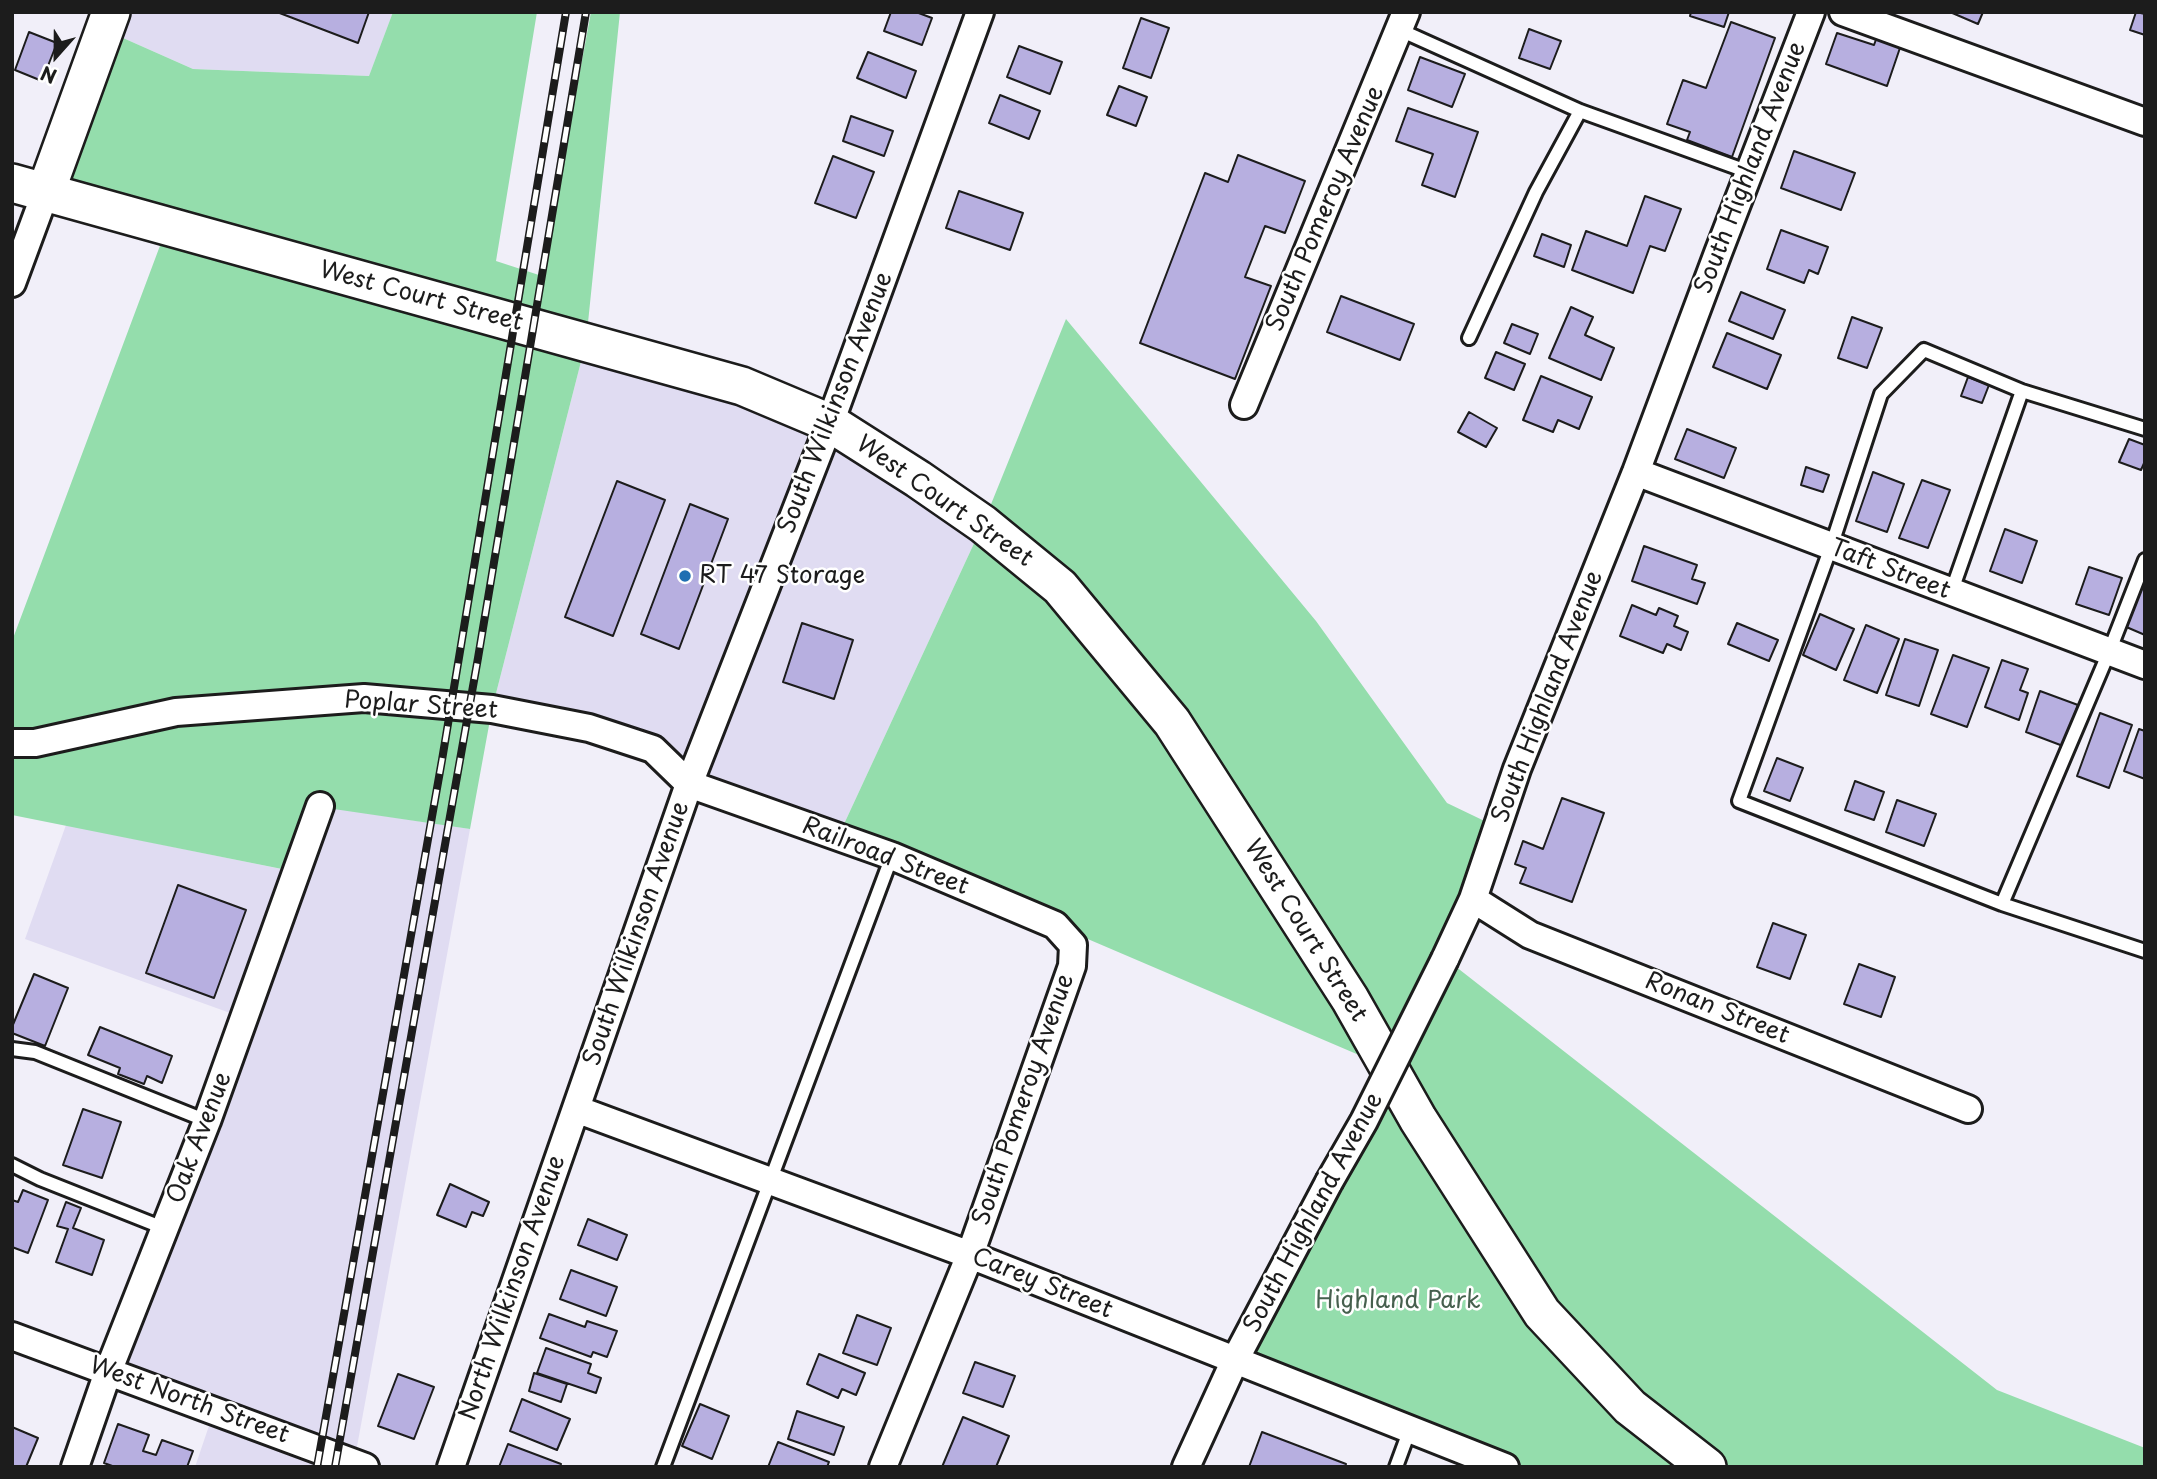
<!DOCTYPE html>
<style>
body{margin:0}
#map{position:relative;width:2157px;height:1479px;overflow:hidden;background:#f1eff9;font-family:"Playpen Sans",sans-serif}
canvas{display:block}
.frame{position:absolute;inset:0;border:14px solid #1c1c1c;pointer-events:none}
.north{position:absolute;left:21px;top:21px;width:70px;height:70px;-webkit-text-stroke:5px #fff;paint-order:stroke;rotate:201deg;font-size:19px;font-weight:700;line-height:28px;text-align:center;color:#1c1c1c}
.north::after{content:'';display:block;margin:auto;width:24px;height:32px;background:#1c1c1c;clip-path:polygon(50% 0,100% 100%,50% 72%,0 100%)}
</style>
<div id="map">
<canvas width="2157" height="1479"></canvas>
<div class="frame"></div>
<div class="north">N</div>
</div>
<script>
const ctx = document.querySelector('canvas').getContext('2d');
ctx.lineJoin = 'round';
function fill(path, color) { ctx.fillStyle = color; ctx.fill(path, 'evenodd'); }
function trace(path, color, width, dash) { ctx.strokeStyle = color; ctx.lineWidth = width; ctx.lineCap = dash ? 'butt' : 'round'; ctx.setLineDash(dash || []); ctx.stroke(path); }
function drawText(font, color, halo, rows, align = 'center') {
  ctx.font = font + ' "Playpen Sans",sans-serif'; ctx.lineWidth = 5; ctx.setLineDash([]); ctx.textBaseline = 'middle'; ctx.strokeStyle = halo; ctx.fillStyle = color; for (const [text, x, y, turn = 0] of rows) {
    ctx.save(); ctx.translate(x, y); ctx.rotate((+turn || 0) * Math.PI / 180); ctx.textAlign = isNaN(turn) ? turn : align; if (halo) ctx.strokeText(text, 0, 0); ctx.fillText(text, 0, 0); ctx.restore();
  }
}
fill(new Path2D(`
 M111,12H393L369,76L193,69L105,30Z
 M586,342L742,386L983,524L838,837L689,784L653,749L492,709Z
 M320,806L470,829L354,1463L365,1467H195L214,1411L108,1372L244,1018L25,939L66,825L296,872Z`), '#e0dcf2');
fill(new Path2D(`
 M393,12H537L496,261L542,276L591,12H620L586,342L492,709L470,829L320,807L297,872L12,815V641L167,227L45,194L105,30L193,69L369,76Z
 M1066,319L1316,621L1447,803L1497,827L1446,959L1997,1390L2145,1448V1467H1505L1235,1360L1387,1067L1055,925L838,837L983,524Z`), '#94ddac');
const building = new Path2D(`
 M277,12H369L358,43Z
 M891,12H916L932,18L922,45L884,31Z
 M1691,12H1729L1724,27L1690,16Z
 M1950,12H1983L1978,24Z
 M2136,12L2145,14V35L2130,30Z
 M1141,18L1169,28L1151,78L1123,68Z
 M1731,22L1775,38L1732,157L1687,140L1690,132L1667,124L1683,80L1706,88Z
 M1529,29L1561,41L1550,69L1519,58Z
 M29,32L57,43L42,81L15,70Z
 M1837,33L1874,45L1878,34L1902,42L1887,86L1826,64Z
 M1019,46L1062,62L1050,94L1007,77Z
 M868,52L916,71L906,98L857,78Z
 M1420,57L1465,74L1452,107L1408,90Z
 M1119,86L1147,97L1136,126L1107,115Z
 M1000,95L1040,111L1029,139L989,123Z
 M1408,108L1478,132L1455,197L1422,185L1433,154L1396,141Z
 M851,116L893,131L884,156L843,141Z
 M1794,151L1855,173L1841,210L1781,188Z
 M1238,155L1305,181L1285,233L1265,226L1245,277L1271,286L1235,379L1140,343L1205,173L1228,182Z
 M833,156L874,172L856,218L815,203Z
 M959,191L1023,213L1010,250L946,228Z
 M1645,196L1681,209L1665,251L1650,246L1633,293L1572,270L1586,231L1627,246Z
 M1781,230L1828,247L1818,274L1809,270L1804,283L1767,269Z
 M1542,234L1571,245L1564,267L1534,256Z
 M1741,292L1785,310L1773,339L1729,321Z
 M1341,296L1414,324L1400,360L1327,332Z
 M1571,307L1593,317L1585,335L1614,348L1601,380L1549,358Z
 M1852,317L1882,328L1867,368L1838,358Z
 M1512,324L1538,334L1530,354L1504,343Z
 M1727,333L1781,355L1767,389L1713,367Z
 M1496,352L1525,364L1514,390L1485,378Z
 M1541,376L1592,397L1579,429L1558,420L1553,432L1523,420Z
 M1968,377L1989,385L1982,403L1961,396Z
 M1469,412L1497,428L1486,447L1458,432Z
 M1687,429L1736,448L1724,478L1675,459Z
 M2129,439L2145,445V461L2141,470L2119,462Z
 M1806,467L1829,475L1823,492L1801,485Z
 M1873,472L1904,484L1887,532L1856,521Z
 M1922,480L1950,490L1928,548L1899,538Z
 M617,481L665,500L613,636L565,617Z
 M690,504L728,519L679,649L641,634Z
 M2005,529L2037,541L2022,583L1990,571Z
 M1644,546L1697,565L1692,579L1705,583L1697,604L1632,581Z
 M2089,567L2122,578L2109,615L2076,604Z
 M2140,588L2145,590V635L2124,626Z
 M1632,605L1656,615L1659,608L1678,616L1674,626L1688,632L1681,650L1667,644L1663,653L1620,636Z
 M1820,614L1854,629L1836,670L1803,655Z
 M802,623L853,640L834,699L783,682Z
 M1737,623L1778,640L1769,661L1728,644Z
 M1866,625L1899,639L1877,693L1844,680Z
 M1905,639L1938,650L1919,706L1886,695Z
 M1953,655L1989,668L1967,727L1931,714Z
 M2002,660L2028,669L2020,690L2028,693L2019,720L1985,707Z
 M2040,691L2078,705L2063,746L2026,732Z
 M2100,713L2132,725L2109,788L2077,776Z
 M2139,729L2145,731V779L2124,771Z
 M1777,758L1803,768L1790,801L1764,791Z
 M1855,781L1884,792L1874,820L1845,810Z
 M1562,798L1604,813L1572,902L1520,883L1526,868L1515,864L1523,841L1543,849Z
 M1897,800L1936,814L1924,846L1886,832Z
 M178,885L246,910L214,998L146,973Z
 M1773,923L1806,935L1790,979L1757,967Z
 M1859,964L1895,977L1881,1017L1844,1004Z
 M34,974L68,988L45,1046L12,1033V1027Z
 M100,1027L172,1056L162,1083L147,1076L144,1084L118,1074L120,1068L88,1055Z
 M83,1109L121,1122L102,1178L63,1165Z
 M450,1184L489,1202L483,1216L472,1212L466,1227L437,1215Z
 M23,1190L48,1200L28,1253L12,1247V1200L18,1202Z
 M66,1202L81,1208L73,1228L104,1240L92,1275L56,1262L68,1229L57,1226Z
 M588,1219L627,1235L617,1260L578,1245Z
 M571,1270L617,1287L606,1316L560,1299Z
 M549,1314L585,1327L587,1321L617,1331L607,1357L593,1352L591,1357L540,1338Z
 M857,1315L891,1328L877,1365L843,1353Z
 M546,1348L591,1364L588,1373L601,1378L596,1393L537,1373Z
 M819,1354L865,1373L856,1395L842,1389L838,1398L807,1384Z
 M975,1362L1015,1376L1003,1407L963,1393Z
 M534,1373L567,1384L561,1402L529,1391Z
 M398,1374L434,1387L414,1439L378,1426Z
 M522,1399L570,1419L557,1450L510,1431Z
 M700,1404L729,1416L712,1459L682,1446Z
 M797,1411L844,1427L834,1455L788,1439Z
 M963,1417L1009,1436L996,1467H942Z
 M118,1424L149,1435L143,1451L156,1455L162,1440L193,1451L187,1467H115L104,1463Z
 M12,1427L38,1438L26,1467H12Z
 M1262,1432L1346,1464L1345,1467H1249Z
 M778,1442L829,1462L827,1467H768Z
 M508,1444L561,1464L560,1467H499Z`);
fill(building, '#b7afe0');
trace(building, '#1c1c1c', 2);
const lane = new Path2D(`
 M1400,30L1580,111L1749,172
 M1469,338L1536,192L1580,111
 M2145,429L2022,391L1924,350L1881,394L1831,547L1739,801L2002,904L2145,951
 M1951,593L2022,391
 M2002,904L2109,652L2145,560
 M12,1049L35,1052L207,1121
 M12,1165L40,1179L166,1229
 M663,1467L892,856
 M1396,1467L1410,1429`);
const street = new Path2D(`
 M1843,12L2145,122
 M12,283L45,194
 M1244,405L1406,12
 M1636,472L2145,665
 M12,743H35L176,712L364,698L492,709L589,728L653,749L689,784L892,856L1055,925L1073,945L1072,966L970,1255L883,1467
 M1473,899L1530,935L1968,1109
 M1445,959L1473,899L1517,769L1636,472L1718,253L1811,12
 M576,1109L970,1255L1505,1467
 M12,1336L365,1467
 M75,1467L108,1372L207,1121L320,806
 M451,1467L689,784L830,423L980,12
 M1186,1467L1235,1360L1329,1182`);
const secondary = new Path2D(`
 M12,183L742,386L830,423L918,479L983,524L1060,587L1172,722L1350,999L1418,1119L1542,1313L1630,1407L1707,1467
 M45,194L111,12`);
trace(lane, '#1c1c1c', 18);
trace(street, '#1c1c1c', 32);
trace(secondary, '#1c1c1c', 42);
trace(lane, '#fff', 12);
trace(street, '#fff', 26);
trace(secondary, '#fff', 37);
const rail = new Path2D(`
 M317,1467L442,760L566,12
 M335,1467L478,658L586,12`);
trace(rail, '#1c1c1c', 8);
trace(rail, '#fff', 5, [16]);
const streetBridge = new Path2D(`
 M1329,1182L1364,1121L1445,959`);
trace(streetBridge, '#1c1c1c', 32, []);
trace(streetBridge, '#fff', 26);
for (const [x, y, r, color] of [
 [685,576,7,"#1f6fb2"]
]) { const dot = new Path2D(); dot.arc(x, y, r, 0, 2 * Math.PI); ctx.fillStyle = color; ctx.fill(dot); trace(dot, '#fff', 2.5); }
drawText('24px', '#1c1c1c', '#fff', [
 ["South Highland Avenue",1751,168,-69],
 ["South Pomeroy Avenue",1326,209,-67],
 ["West Court Street",421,297,15],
 ["South Wilkinson Avenue",836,403,-69],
 ["West Court Street",944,502,35],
 ["Taft Street",1890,570,21],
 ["South Highland Avenue",1548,697,-69],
 ["Poplar Street",421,706,4],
 ["Railroad Street",885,857,21],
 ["West Court Street",1305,931,58],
 ["South Wilkinson Avenue",637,934,-71],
 ["Ronan Street",1717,1009,22],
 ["South Pomeroy Avenue",1024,1100,-71],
 ["Oak Avenue",200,1138,-69],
 ["South Highland Avenue",1314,1213,-62],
 ["Carey Street",1042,1284,22],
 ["North Wilkinson Avenue",513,1288,-71],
 ["West North Street",189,1401,20]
]);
drawText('24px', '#1c1c1c', '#fff', [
 ["RT 47 Storage",699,576]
], 'left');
drawText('24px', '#46604e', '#fff', [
 ["Highland Park",1398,1301]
]);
</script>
